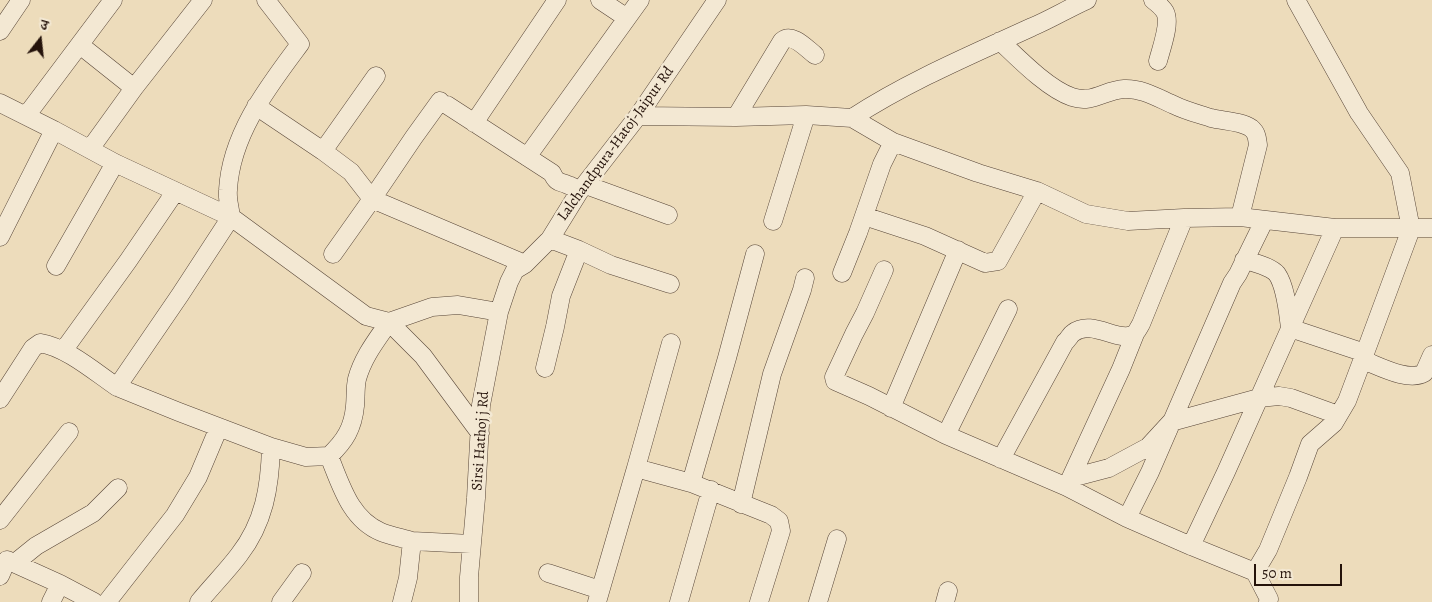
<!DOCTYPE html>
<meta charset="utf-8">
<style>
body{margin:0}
#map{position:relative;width:1432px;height:602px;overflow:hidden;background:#eddcbb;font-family:Alegreya,"Noto Serif Devanagari",serif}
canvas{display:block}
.north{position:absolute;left:15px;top:15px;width:50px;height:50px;-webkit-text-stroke:4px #f3e8d3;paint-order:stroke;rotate:16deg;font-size:14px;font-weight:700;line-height:20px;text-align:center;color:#25130b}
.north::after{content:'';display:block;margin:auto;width:18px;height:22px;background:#25130b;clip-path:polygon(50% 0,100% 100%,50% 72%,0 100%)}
.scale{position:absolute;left:1254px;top:564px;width:88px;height:22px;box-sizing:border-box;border:2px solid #25130b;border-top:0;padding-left:6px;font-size:15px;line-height:18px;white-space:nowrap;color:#25130b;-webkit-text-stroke:4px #f3e8d3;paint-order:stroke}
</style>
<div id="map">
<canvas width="1432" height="602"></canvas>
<div class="north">उ</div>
<div class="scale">50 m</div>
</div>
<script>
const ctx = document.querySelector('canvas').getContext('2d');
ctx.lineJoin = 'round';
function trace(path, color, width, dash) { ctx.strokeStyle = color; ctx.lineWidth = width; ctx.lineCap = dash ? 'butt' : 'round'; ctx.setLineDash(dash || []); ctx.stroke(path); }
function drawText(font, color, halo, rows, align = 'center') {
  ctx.font = font + ' Alegreya,serif'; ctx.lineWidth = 5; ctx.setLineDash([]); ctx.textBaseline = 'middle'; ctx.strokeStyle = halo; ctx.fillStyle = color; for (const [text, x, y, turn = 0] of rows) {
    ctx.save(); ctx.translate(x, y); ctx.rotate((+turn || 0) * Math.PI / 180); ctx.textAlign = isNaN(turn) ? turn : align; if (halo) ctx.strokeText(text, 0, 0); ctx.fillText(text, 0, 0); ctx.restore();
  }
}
const minor = new Path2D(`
 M600,0L627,18
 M1153,0C1157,3 1162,7 1165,12C1171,23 1161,49 1158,61
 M1296,0L1359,113L1400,173L1411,229L1365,353
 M0,31L21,0
 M1000,41C1018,58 1048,89 1072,97C1092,104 1105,90 1124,89C1142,88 1158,98 1174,105C1186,111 1199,114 1211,118C1223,121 1241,121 1251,128C1257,133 1257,138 1258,145L1240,217
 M80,45L134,88
 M0,103L54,130L115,163L231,217
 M447,105L552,173C557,184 560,181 568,185C572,186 576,189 579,192
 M256,106L323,151L351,172L372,199L525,264
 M26,116L113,0
 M638,116L736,117L806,115L852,118L893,142L978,173L1037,191L1086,214L1128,221L1184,218L1240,217L1335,228H1432
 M736,117L782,41C792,32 806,48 815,55
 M852,118C909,81 971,55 1032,27C1051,19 1069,8 1087,0
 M474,123L557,0
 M90,149L134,88L203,0
 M323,151L376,76
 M527,157L640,0
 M586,185L668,215
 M864,216L925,236L985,263L998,261L1037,191
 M231,217C230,208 227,199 228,190C231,134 268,87 300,44L266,0
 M773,221L806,115
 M0,237L54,130
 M550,239L579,250L611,265L670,284
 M333,254L372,199L414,137L440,101
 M1244,260C1253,262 1271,267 1277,274C1286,287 1288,313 1290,328L1365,353L1347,401L1334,423L1310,444L1298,477L1268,550L1255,572
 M56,266L115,163
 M884,270L865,313L854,334L834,377L835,381L869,396L946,435L1067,487L1127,518L1191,546L1255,572L1269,599L1268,602
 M842,273L858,233L882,164L893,142
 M63,351L128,261L175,192
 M1363,360C1379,366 1408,382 1424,373L1432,355
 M545,368L555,327L561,296L579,250
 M0,399L33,348L40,343C66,347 95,372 117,387
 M891,408L958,250
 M946,435L1008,309
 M271,447L179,412L117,387L180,295L231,217L366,316L389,322L432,307L458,305L499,312
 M329,456C341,485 350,519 381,532C391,536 402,538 412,541L408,578L402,602
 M1001,459L1065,342C1068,340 1070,335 1073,333C1092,318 1119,344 1134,334C1137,332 1139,327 1141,324L1184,218
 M636,468L671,343
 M1071,478L1109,468L1148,447L1171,422L1259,398L1279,396L1291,398L1338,415
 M691,483L727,358L755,254
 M1068,484L1121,369L1135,334
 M741,504L772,374L802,290L805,278
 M1127,518L1150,472L1232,283L1238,274L1264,221
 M0,520L69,432
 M412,541L471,544
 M1191,546L1226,472L1335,228
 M15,563L36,546L93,513L118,488
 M548,573L600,590
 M0,576L7,560L60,584L94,602
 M51,602L60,584
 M107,602L175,515L198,477L219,427
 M199,602C212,586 227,571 239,555C264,523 270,487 271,447L306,457L329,456C345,441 353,428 355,406C356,397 355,388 357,379C363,357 376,341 389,322L423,356L480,433
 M281,602L302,573
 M469,602V577L476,498L481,405L499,312L509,282L515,270L525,264L550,239L579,192L638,116L717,0
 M597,602L636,468L691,483L771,515L779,521L781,531L759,602
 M679,602L711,490
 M818,602L837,539
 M945,602L948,591`);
trace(minor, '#574537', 19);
trace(minor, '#f3e8d3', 18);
drawText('15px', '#25130b', '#f3e8d3', [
 ["Lalchandpura-Hatoj-Jaipur Rd",616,144,-54],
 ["Sirsi Hathoj j Rd",481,441,-86]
]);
</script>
